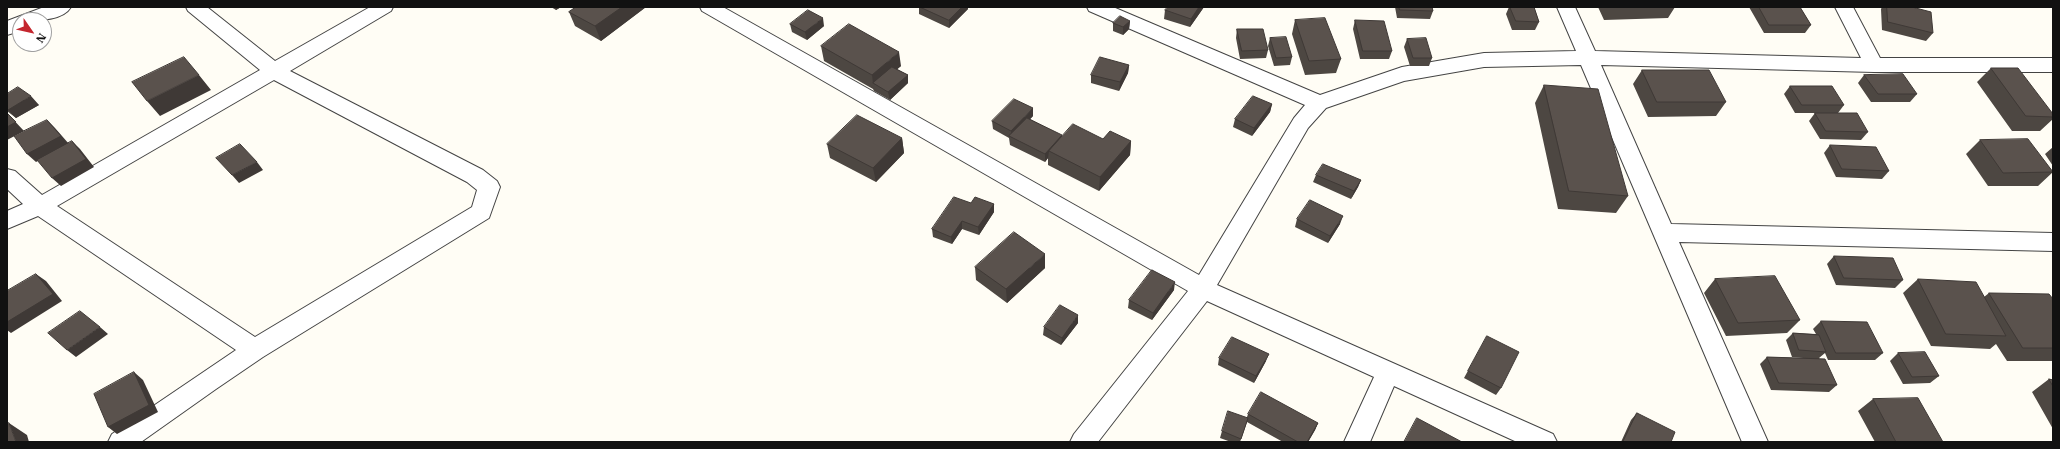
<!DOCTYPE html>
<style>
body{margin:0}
#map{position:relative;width:2060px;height:449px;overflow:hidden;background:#fffdf5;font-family:"IBM Plex Serif",serif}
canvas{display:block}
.frame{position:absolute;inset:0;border:8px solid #111;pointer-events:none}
.north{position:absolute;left:12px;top:12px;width:40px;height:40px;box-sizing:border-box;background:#fff;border:1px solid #a0a0a0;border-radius:50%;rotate:124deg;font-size:11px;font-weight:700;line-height:16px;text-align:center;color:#111}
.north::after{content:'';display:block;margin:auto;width:14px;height:18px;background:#c4262e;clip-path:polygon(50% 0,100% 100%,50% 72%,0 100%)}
</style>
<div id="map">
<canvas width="2060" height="449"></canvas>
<div class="frame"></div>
<div class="north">N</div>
</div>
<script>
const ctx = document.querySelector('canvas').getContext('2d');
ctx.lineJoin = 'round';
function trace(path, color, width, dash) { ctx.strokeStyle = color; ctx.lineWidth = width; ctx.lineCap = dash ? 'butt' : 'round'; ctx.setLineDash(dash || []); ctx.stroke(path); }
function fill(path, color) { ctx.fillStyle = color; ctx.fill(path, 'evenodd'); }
const street = new Path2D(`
 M44,7H71C62,22 35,20 20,20V31L7,35V21Z
 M186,7H207L275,61L370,7H393L391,11L290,71L483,170L497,181L500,187L489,218L263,357L216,389L141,442H108L112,434L236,350L38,216L7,229V211L23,204L7,189V169L15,171L42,195L260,70L188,11ZM274,80L467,182L477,190L472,207L255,337L57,206Z
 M700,7H723L1199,275L1294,118L1305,105L1089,11L1087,7H1113L1320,95L1402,67L1484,53L1576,51L1557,7H1575L1595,51L1861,58L1835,7H1853L1880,58H2053V72H1874L1601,65L1671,224L2053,233V251L1679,242L1768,442H1742L1581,65L1484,67L1404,81L1326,108L1308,128L1217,285L1553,434L1557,442H1517L1394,386L1370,442H1344L1374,377L1207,301L1098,442H1070L1074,434L1188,291L702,11Z`);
trace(street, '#444', 2);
fill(street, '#fff');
fill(new Path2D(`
 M551,7H561L556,10Z
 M576,7H646L601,41L575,26L569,12Z
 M919,7H968V9L949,28L919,14Z
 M1204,7L1190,27L1164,19L1165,10Z
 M1395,7H1432L1433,11L1430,19L1397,18Z
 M1509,7H1534L1539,22L1535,30H1512L1506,14Z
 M1598,7H1675L1668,18L1604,20Z
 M1749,7H1800L1811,25L1805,33H1764Z
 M1882,7H1912L1933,33L1926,41L1882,30L1881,9Z
 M1295,20L1341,59L1336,73L1305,75L1292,34Z
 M1355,20L1392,51L1389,59H1360L1353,29Z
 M1130,21L1129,29L1123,35L1113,31V23Z
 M790,24L824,26L807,40L792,32Z
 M1237,29L1268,50L1266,58L1240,59L1236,38Z
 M1270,38L1292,57L1290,65L1274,66L1268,46Z
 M1407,39L1432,58L1429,66H1410L1404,47Z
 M821,46L901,66L897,69L908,75V83L890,100L874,91L873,89L824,61Z
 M1129,65L1128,73L1119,91L1091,83V75Z
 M1991,68L2053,114V119L2040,131H2012L1977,82Z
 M1642,70L1726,102L1716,116L1648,117L1633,84Z
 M1864,75L1917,94L1910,102H1871L1858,83Z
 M1544,85L1628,196L1616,213L1558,209L1535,103Z
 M1790,86L1844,105L1838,113L1868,132L1861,140L1820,139L1809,121L1815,113H1795L1784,94Z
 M7,94L39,105L16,118L7,111Z
 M1272,104L1270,112L1252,136L1233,127L1235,119Z
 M1033,116L1030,119L1062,136L1131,141L1130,155L1099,191L1048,165V158L1045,162L1010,145L1009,138L993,129L992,121Z
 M902,138L904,153L876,182L830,158L827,144Z
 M1980,140L2053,172L2038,186H1988L1966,154Z
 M1830,145L1889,171L1882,179L1836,177L1824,153Z
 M2053,147V166L2045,154Z
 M1316,175L1361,180L1358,187L1351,199L1313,182Z
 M971,203L994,204V212L979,235L962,229L952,244L933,237L932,229Z
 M1297,219L1340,224L1328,243L1295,227Z
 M1834,256L1903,280L1895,288L1836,285L1827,264Z
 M975,267L1045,268L1007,303L976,280Z
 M1715,279L1800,320L1787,333L1726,336L1704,293Z
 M1918,279L1984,297L1989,293L2053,299V361H2007L1996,344L1990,349L1931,346L1903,293Z
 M1174,290L1152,320L1128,308L1129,300Z
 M1821,321L1883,353L1875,360H1828L1825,353L1819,358L1837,385L1829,392L1771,390L1760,364L1767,357L1803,358L1792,357L1786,340L1793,333L1816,334L1813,329Z
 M1078,323L1061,345L1043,335L1044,327Z
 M1487,336L1501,388L1496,395L1464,378Z
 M1898,353L1939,376L1930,383L1903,384L1890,361Z
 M1219,358L1266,361L1254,383L1218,365Z
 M2049,379L2053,380V429L2032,392Z
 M1873,399L1943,442H1875L1858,411Z
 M1637,413L1671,442H1621L1631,420Z
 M1248,414L1318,423L1315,430L1308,442H1283L1247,422L1240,442H1231L1220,438L1222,431L1247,417Z`), '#4d4742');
fill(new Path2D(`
 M555,7H561L556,10Z
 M622,7H646L601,41L595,26Z
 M962,7H968V9L949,28V20Z
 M1199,7H1204L1190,27L1191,19Z
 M823,18L824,26L807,40L805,32Z
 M1130,21L1129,29L1123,35V27Z
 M899,52L901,66L878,86L873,83L872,75Z
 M1129,65L1128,73L1119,91L1120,82Z
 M199,75L211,90L160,116L147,101Z
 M908,75V83L890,100L888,92Z
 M31,96L39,105L16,118L8,110Z
 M1272,104L1270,112L1252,136L1254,128Z
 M1033,108V116L1012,138L1011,137V131Z
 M8,114L24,131L7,140V127Z
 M47,120L55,128L69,144L36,162L27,154Z
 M1062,135V143L1049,151L1048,158L1045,162V154Z
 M902,138L904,153L876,182L873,168Z
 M72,141L80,149L94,167L61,186L52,178Z
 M1131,141L1130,155L1099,191L1100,177Z
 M257,162L263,170L239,183L232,175Z
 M1361,180L1358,187L1351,199L1354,191Z
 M994,204V212L979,235L978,227Z
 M1343,216L1340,224L1328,243L1330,236Z
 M962,221V229L952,244L951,237Z
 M1045,254V268L1007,303L1006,289Z
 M36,274L46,281L62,301L11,333L7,330V322Z
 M1175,282L1174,290L1152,320L1153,313Z
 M1078,315V323L1061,345L1062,338Z
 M100,327L108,334L76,357L67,350Z
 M1269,354L1266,361L1254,383L1256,376Z
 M134,372L143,380L158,412L117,434L108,427Z
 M9,423L27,435L29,442H16Z
 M1318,423L1315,430L1308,442H1307Z`), '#3f3936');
const building = new Path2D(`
 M576,7H622L595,26L569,12Z
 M920,7H962L949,20Z
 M1168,7H1199L1191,19L1165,10Z
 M1399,7H1432L1433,11L1400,10Z
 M1510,7H1534L1539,22L1516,21Z
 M1759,7H1800L1811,25H1769Z
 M1887,7H1912L1931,12L1933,33L1888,22Z
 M808,10L823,18L805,32L790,24Z
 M1120,16L1130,21L1123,27L1113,23Z
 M1325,18L1341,59L1309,61L1295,20Z
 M1355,20L1384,21L1392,51H1363Z
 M849,24L899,52L872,75L821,46Z
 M1237,29H1263L1268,50L1242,51Z
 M1286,37L1292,57L1276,58L1270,38Z
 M1426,38L1432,58H1413L1407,39Z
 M184,57L199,75L147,101L132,82Z
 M1100,57L1129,65L1120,82L1091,75Z
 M892,67L908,75L888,92L873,83Z
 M1991,68H2018L2053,114V117L2026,116Z
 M1642,70H1709L1726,102H1657Z
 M1903,74L1917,94H1878L1864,75Z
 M1544,85L1598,89L1628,196L1569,191Z
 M1790,86H1832L1844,105H1802Z
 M18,87L31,96L8,110H7V94Z
 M1253,96L1272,104L1254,128L1235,119Z
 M1014,99L1033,108L1011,131L992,121Z
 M1815,113H1857L1868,132L1826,131Z
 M7,114H8L16,122L7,127Z
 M857,115L902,138L873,168L827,144Z
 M1027,118L1062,135L1045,154L1009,136Z
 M47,120L61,136L27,154L14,136Z
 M1073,124L1103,139L1110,131L1131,141L1100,177L1049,151Z
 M2028,139L2053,172L2003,173L1980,140Z
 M72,141L86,159L52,178L37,160Z
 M240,144L257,162L232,175L216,158Z
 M1830,145L1876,147L1889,171L1842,169Z
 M1323,164L1361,180L1354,191L1316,175Z
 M954,197L971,203L975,197L994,204L978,227L962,221L951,237L932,229Z
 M1310,200L1343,216L1330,236L1297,219Z
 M1014,232L1045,254L1006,289L975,267Z
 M1834,256L1893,258L1903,280L1844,278Z
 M1152,270L1175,282L1153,313L1129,300Z
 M36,274L53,294L7,322V291Z
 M1775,276L1800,320L1738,323L1715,279Z
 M1918,279L1976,282L2006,336L1946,334Z
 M1989,293L2049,294L2053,299V348H2023Z
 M1060,305L1078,315L1062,338L1044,327Z
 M80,311L100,327L67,350L48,333Z
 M1821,321L1867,322L1883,353H1836Z
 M1793,333L1819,335L1826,352L1799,350Z
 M1487,336L1519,352L1501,388L1468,371Z
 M1232,337L1269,354L1256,376L1219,358Z
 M1925,352L1939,376L1912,377L1898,353Z
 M1767,357L1825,359L1837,385L1779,383Z
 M134,372L149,405L108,427L94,394Z
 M2049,379L2053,380V386Z
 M1261,392L1318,423L1307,442H1298L1248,414Z
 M1918,398L1943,442H1896L1873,399Z
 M1228,411L1248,418L1241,439L1222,431Z
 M1637,413L1675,432L1671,442H1623Z
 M1417,418L1462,442H1404Z
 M9,423L16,442H7V424Z`);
fill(building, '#5a524d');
trace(building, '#3f3936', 1);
</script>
